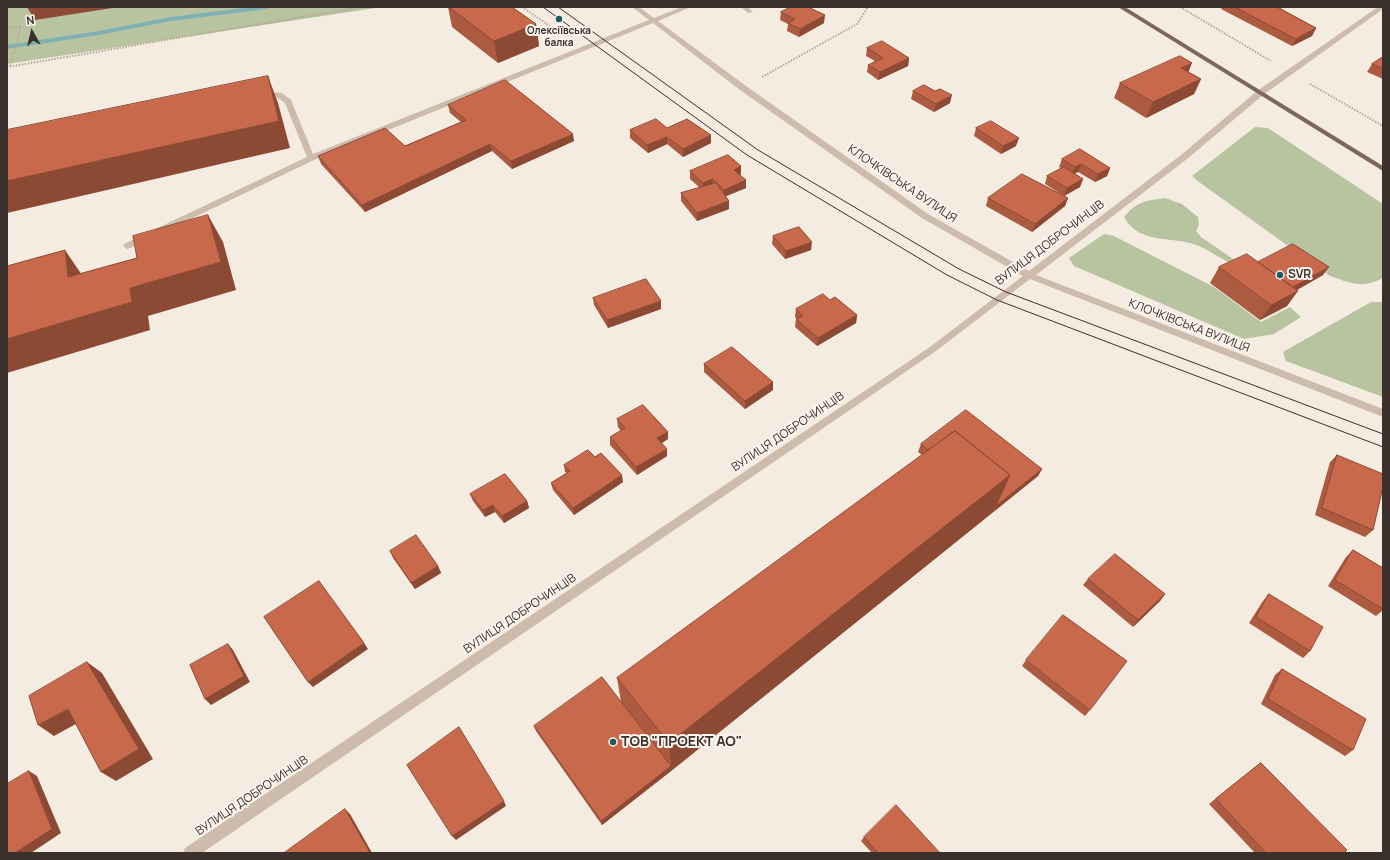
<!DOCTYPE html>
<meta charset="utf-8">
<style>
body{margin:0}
#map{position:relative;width:1390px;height:860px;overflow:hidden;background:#f4ebe1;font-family:Manrope,sans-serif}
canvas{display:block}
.frame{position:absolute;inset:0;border:8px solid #3b302b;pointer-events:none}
.north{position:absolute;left:12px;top:12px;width:40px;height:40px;-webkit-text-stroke:3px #fbf5ee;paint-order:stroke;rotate:352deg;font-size:11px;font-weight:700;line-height:16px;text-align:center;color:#3b302b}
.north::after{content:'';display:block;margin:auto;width:14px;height:18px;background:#3b302b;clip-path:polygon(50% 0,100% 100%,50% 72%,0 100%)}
</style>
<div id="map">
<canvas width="1390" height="860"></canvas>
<div class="frame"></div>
<div class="north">N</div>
</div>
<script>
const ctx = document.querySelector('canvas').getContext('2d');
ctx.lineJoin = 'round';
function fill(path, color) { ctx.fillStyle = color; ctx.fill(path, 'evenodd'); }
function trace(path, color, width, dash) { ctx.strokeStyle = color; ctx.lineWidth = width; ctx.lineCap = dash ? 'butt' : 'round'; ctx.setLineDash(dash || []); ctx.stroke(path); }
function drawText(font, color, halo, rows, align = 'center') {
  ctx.font = font + ' Manrope,sans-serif'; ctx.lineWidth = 4; ctx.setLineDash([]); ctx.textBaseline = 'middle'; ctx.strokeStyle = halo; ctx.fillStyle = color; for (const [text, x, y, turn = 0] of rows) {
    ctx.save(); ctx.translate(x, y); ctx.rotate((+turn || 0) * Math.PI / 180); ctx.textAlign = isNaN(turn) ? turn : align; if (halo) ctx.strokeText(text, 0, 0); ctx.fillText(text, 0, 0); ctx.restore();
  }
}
fill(new Path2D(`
 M7,7H382L7,64Z
 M1255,127L1268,128L1383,204V278C1362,289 1351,283 1330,276L1199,182L1192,176Z
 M1165,198L1182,204L1198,217L1199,225L1196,231L1201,237L1236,261L1231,264C1220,258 1210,251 1199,246C1175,235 1139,246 1124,217C1137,201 1145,201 1165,198Z
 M1104,234L1114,236L1214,287L1261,322L1290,307L1301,317L1274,334L1244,339L1074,266L1069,258Z
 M1371,302H1383V397L1286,361L1283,352Z`), '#b8c4a0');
fill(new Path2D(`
 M252,7H270L267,9L171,21L99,35L7,49V45L99,31L171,17Z`), '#7fb0b2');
trace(new Path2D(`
 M522,7L563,35
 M1180,7L1271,61
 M7,28L21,26L10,67
 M7,67L360,7
 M762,77L857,24L868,7
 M1310,84L1383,126`), '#b9a596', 2, [1.5, 1.5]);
fill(new Path2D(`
 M632,7H639L654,18L682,7H691L658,21L746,86L928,214L1029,271L1181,155L1257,91L1378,7H1383V9L1263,95L1187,159L1036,275L1383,409V417L1030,279L936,351L202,853H183L185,848L930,347L1023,276L922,218L740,90L653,23L314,160L130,248L127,249L123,246L124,244L307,157L285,103L277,97L260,95V91L282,93L291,100L313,154L649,20Z
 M741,7H748L753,12L748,13Z`), '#cdbbac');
fill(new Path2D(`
 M1118,7H1125L1383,166V171Z`), '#7d675c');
trace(new Path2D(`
 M543,7L747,155L947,275L997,300L1383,447
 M558,7L758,150L959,269L1006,292L1383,434`), '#3b302b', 1);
fill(new Path2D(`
 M448,7H512L536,24L539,46L498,63L452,27Z
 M1222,7H1278L1316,28L1312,36L1292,46L1221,9Z
 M781,12L824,23L799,37L787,31L788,24L780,20Z
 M867,48L909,58L908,66L878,80L867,72L868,65L875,61L866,56Z
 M1383,57V79L1367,72L1372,64Z
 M1188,72L1201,79L1194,94L1146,118L1114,98L1120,83Z
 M913,91H935L950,103L934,112L911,99Z
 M448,105L574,141L512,169L492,151L365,212L321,164L318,156L405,146L461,122L450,113Z
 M667,128L711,135V143L683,157L667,144L648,153L630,138V130Z
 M976,128L1016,146L1001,154L974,136Z
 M1062,159L1110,168L1107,176L1095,182L1078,172L1074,173L1083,179L1080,187L1064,196L1045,184L1047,176L1061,168L1059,167Z
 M741,166V174L740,175L746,188L726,196L729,209L697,221L681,201V193L700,188L690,179V171Z
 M988,198H1068L1065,206L1032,232L986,206Z
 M773,236L811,250L785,259L772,244Z
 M1258,262L1323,275L1297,290L1287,306L1260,320L1210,283L1219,267Z
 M593,298L661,301V309L608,328L594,305Z
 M830,300L857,315L856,323L817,346L795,327L796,319H797L795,317L796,309Z
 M704,364L773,382V390L745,409L704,372Z
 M617,419L668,432V439L662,443L667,456L637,475L610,445V437L621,431L618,427Z
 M921,444L1042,469L1038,476L992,513L671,771L602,825L536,731L534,726L621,702L617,678L922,455L918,452Z
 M1337,455L1373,530L1365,537L1315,515L1330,462Z
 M595,457L623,482L574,515L553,490L551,483L567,473L565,472L564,465Z
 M470,494L527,501L529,508L504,523L495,512L485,517L473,501Z
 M1353,550L1383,568V610L1376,616L1328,586L1346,557Z
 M390,551L438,566L441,573L415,589L393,558Z
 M1088,579L1165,594L1160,601L1133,627L1083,585Z
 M1269,594L1310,651L1303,658L1249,623L1263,601Z
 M1026,660L1090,710L1085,716L1022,666Z
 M1282,669L1353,750L1345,756L1261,704L1275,675Z
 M1261,763L1344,853H1255L1209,804L1254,768Z
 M864,837L940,853H872L861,841Z`), '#ac5a40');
fill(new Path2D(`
 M27,7H119L35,20Z
 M825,15L824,23L799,37L800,29Z
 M536,24L539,46L498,63L494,41Z
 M1316,28L1312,36L1292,46L1296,39Z
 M909,58L908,66L878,80L880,72Z
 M1192,63L1186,78L1181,68Z
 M268,76L278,103L290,148L7,213V181Z
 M1201,79L1194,94L1146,118L1153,102Z
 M952,95L950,103L934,112L936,104Z
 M573,134L574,141L512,169L511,161Z
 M711,135V143L683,157V149Z
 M667,137V144L648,153L647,145Z
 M1019,138L1016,146L1001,154L1003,146Z
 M490,144L492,151L365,212L362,205Z
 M1081,164L1078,172L1072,175L1075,167Z
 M741,166V174L733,177L734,170Z
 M1110,168L1107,176L1095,182L1098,174Z
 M713,179V187L703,191V183Z
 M1083,179L1080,187L1064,196L1067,188Z
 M746,180V188L724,197V190Z
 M1068,198L1065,206L1032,232L1035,224Z
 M729,201V209L697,221V213Z
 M208,215L223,242L236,290L148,316L150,330L7,373V339L130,288Z
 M812,242L811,250L785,259L786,251Z
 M65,250L84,278L68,277Z
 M1329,267L1323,275L1279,300L1284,292Z
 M1298,291L1287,306L1260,320L1271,305Z
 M661,301V309L608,328L607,320Z
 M857,315L856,323L817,346L818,338Z
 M773,382V390L745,409V401Z
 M668,432V439L658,445L657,438Z
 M667,449V456L637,475L636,467Z
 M1042,469L1038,476L992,513L996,506Z
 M622,475L623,482L574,515L573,508Z
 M1010,475L992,513L671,771L602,825L601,821L671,766L669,743Z
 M527,501L529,508L504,523L502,516Z
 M493,505L495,512L485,517L483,510Z
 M438,566L441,573L415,589L411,583Z
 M1165,594L1160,601L1133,627L1138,620Z
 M364,643L368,649L313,687L308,682Z
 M228,644L233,650L250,682L211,705L205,699Z
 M87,662L102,673L153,759L116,781L101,772Z
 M68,709L83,720L54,736L38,725Z
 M29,771L37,776L61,833L31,853H15Z
 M504,801L506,806L456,840L452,836Z
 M345,809L350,814L372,853H367Z`), '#8c4a34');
const building = new Path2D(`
 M449,7H512L536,24L494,41Z
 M791,7H808L825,15L800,29L788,23L795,19L781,12Z
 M1235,7H1277L1316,28L1296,39Z
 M882,41L909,58L880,72L868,65L883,58L867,48Z
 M1180,56L1192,63L1181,68L1201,79L1153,102L1120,83Z
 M1383,57V69L1372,64Z
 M268,76L279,121L7,181V130Z
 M505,80L573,134L511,161L490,144L362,205L318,156L385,128L405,146L466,120L448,105Z
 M924,85L935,91L940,89L952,95L936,104L913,91Z
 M656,119L667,128L687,119L711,135L683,149L667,137L647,145L630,130Z
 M991,121L1019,138L1003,146L976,128Z
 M1080,149L1110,168L1098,174L1081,164L1075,167L1062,159Z
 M728,155L741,166L734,170L746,180L724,190L713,179L703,183L690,171Z
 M1064,167L1083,179L1067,188L1047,176Z
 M1022,174L1068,198L1035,224L988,198Z
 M716,183L729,201L697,213L681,193Z
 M208,215L221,262L130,288L132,302L7,339V266L65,250L68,277L137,258L133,236Z
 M799,227L812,242L786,251L773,236Z
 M1293,244L1329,267L1293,287L1258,262Z
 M1247,254L1298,291L1271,305L1219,267Z
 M646,279L661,301L607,320L593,298Z
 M823,294L830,300L835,297L857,315L818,338L796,319L803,316L796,309Z
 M732,347L773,382L745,401L704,364Z
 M643,405L668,432L657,438L667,449L636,467L610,437L625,428L617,419Z
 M966,410L1042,469L996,506L1010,475L955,431L928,450L921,444Z
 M955,431L1010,475L669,743L617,678Z
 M588,450L595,457L601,453L622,475L573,508L551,483L570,471L564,465Z
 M1337,455L1383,474V487L1373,530L1322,508Z
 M505,474L527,501L502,516L493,505L483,510L470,494Z
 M416,535L438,566L411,583L390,551Z
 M1353,550L1383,568V609L1335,580Z
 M1115,554L1165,594L1138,620L1088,579Z
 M319,581L364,643L308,682L264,617Z
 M1269,594L1323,627L1310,651L1256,617Z
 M1063,615L1127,661L1090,710L1026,660Z
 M228,644L244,676L205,699L190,665Z
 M87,662L139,749L101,772L68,709L38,725L29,696Z
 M1282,669L1366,719L1353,750L1268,699Z
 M602,677L671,766L601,821L534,726Z
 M459,727L504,801L452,836L407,765Z
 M1261,763L1347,850L1344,853H1266L1216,799Z
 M29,771L52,829L15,853H7V784Z
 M896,805L940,853H878L864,837Z
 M345,809L369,851L367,853H284Z`);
fill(building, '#c8694b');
trace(building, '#8c4a34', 1);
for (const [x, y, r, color] of [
 [559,19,4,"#1f5a5e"],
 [1280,275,4,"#1f5a5e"],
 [613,742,4,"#1f5a5e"]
]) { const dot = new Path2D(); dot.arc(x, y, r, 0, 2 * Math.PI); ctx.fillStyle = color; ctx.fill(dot); trace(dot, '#fbf5ee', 1.5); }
drawText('bold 10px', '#3b302b', '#fbf5ee', [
 ["Олексіївська",559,31],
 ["балка",559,43]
]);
drawText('12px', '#3b302b', '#fbf5ee', [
 ["КЛОЧКІВСЬКА ВУЛИЦЯ",902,184,34],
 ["ВУЛИЦЯ ДОБРОЧИНЦІВ",1050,243,-37],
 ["КЛОЧКІВСЬКА ВУЛИЦЯ",1189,326,21],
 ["ВУЛИЦЯ ДОБРОЧИНЦІВ",788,432,-34],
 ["ВУЛИЦЯ ДОБРОЧИНЦІВ",520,614,-34],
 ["ВУЛИЦЯ ДОБРОЧИНЦІВ",252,796,-34]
]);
drawText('bold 12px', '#3b302b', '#fbf5ee', [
 ["SVR",1288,275]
], 'left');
drawText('bold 14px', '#3b302b', '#fbf5ee', [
 ["ТОВ \"ПРОЕКТ АО\"",621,742]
], 'left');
</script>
